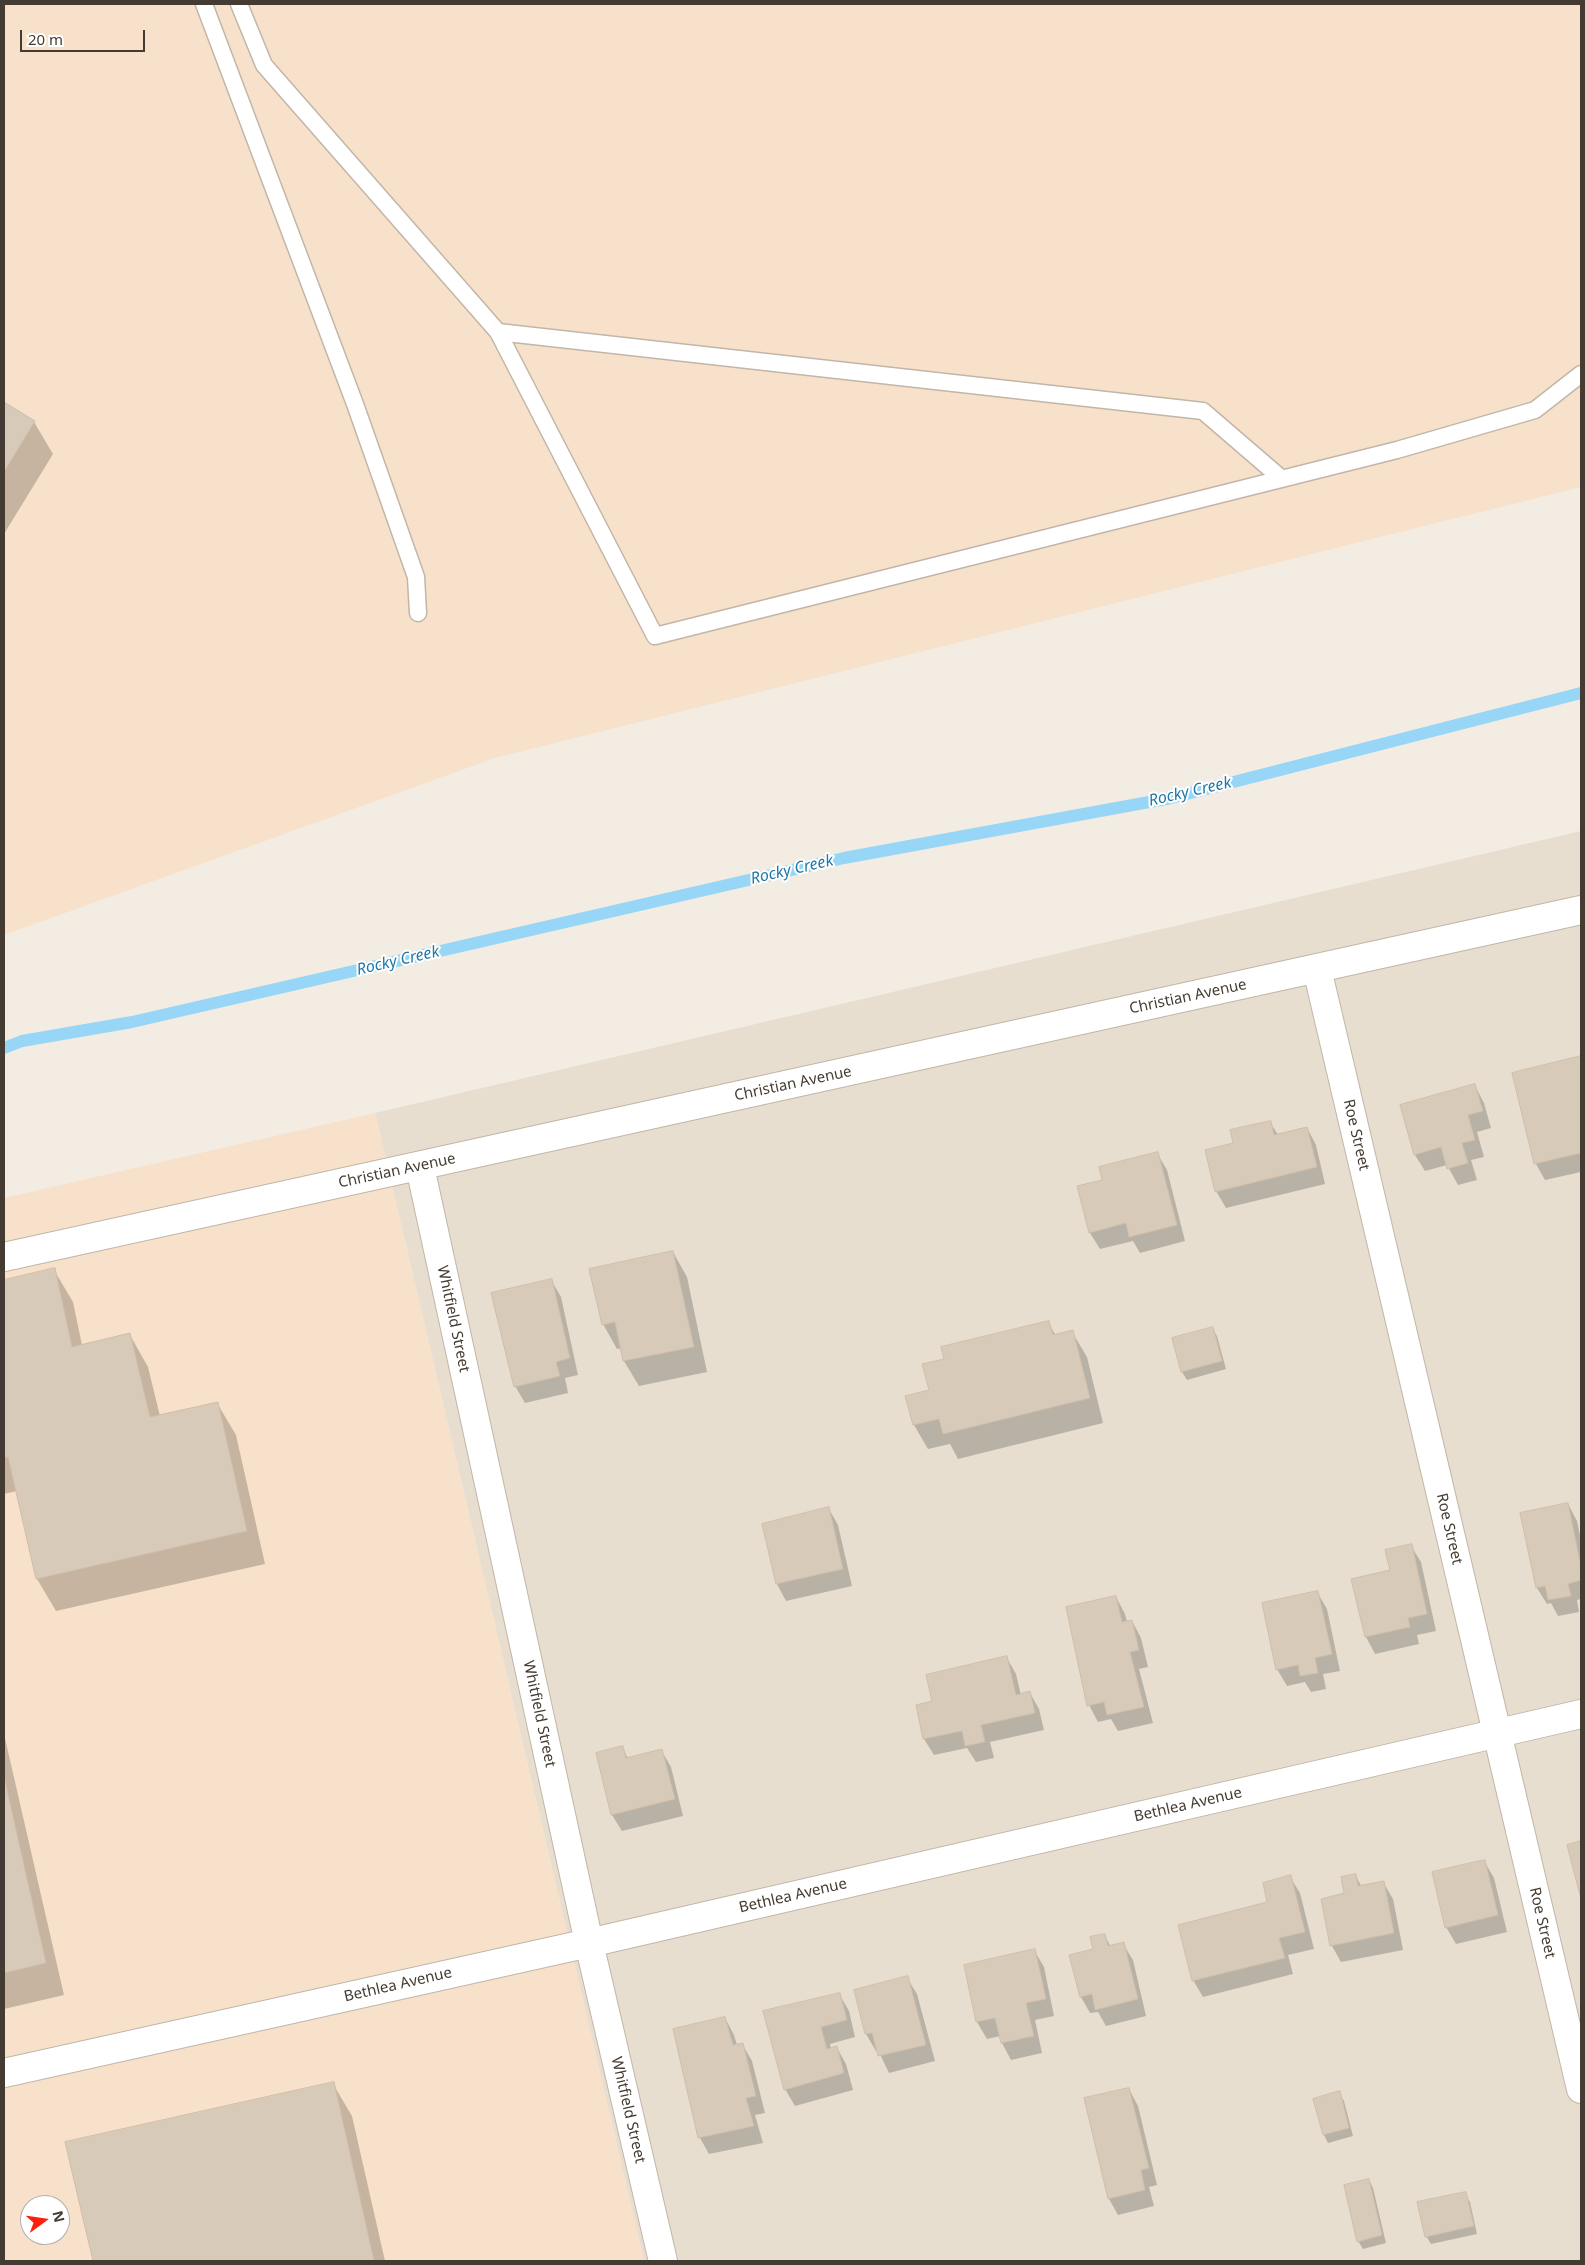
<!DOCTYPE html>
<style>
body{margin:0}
#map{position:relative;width:1585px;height:2265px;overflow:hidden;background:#f3ece2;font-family:"Noto Sans",sans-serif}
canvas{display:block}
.frame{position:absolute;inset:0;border:5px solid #443c32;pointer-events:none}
.north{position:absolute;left:20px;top:2195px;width:50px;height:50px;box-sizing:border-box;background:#fff;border:1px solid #b4b1ad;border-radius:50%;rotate:76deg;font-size:14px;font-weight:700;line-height:20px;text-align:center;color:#443c32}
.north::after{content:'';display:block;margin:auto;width:18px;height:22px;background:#ff1f0c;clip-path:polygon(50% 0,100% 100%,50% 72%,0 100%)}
.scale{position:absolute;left:20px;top:30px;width:125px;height:22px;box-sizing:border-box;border:2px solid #443c32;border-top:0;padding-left:6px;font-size:15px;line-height:18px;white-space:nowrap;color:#443c32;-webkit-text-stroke:4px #fff;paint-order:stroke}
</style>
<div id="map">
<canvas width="1585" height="2265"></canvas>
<div class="frame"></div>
<div class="north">N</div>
<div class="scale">20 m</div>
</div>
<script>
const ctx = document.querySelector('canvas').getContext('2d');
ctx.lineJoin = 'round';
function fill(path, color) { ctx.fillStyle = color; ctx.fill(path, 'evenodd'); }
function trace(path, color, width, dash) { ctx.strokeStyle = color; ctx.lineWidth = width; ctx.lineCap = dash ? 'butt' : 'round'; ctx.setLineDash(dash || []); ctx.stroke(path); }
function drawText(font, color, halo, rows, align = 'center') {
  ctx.font = font + ' "Noto Sans",sans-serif'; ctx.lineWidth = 4; ctx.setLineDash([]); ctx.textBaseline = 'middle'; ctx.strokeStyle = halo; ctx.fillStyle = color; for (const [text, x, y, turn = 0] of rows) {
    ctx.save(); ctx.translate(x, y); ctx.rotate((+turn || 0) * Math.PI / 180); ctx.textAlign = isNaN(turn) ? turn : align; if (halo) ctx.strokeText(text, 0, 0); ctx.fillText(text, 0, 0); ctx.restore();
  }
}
fill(new Path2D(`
 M1581,831V2261H644L375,1113Z`), '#e7decf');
fill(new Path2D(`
 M4,4H1581V487L495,758L4,935Z
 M375,1113L644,2261H4V1198ZM30,2205H60V2235H30Z`), '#f8e1ca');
fill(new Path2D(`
 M4,403L34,422L53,454L4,534Z
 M1581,1058V1172L1545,1180L1536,1164L1514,1074Z
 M1475,1086L1484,1103L1491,1128L1477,1132L1484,1157L1471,1160L1477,1180L1458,1185L1447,1165L1425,1171L1415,1155Z
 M1270,1122L1278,1135L1307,1128L1316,1145L1325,1184L1226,1208L1216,1191L1235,1144Z
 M1157,1153L1167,1170L1185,1241L1140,1253L1133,1241L1100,1249L1090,1233L1078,1187L1104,1181Z
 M673,1252L687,1277L707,1372L639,1386L624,1361L622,1348L617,1349L603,1324Z
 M54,1270L73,1302L82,1345L130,1335L148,1367L160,1416L217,1403L236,1435L265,1564L56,1611L37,1579L17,1491L4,1494V1281Z
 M551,1280L561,1297L578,1375L565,1378L568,1393L525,1403L515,1386Z
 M1048,1322L1056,1336L1072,1332L1087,1357L1103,1423L958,1459L950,1444L928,1449L914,1425L945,1360Z
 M1212,1328L1217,1336L1226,1369L1187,1380L1182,1372Z
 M1568,1504L1577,1521L1581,1540V1599L1577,1600L1579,1612L1558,1616L1551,1603L1547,1604L1537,1588Z
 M829,1509L838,1525L852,1586L786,1601L777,1584L763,1524Z
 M1411,1546L1421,1562L1436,1631L1417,1635L1419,1644L1375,1654L1366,1637L1353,1580L1392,1570Z
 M1317,1592L1327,1609L1340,1671L1323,1674L1326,1689L1311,1692L1305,1682L1287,1686L1277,1669Z
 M1116,1597L1125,1614L1127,1622L1132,1621L1141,1638L1148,1667L1139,1669L1153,1723L1118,1731L1111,1719L1098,1722L1089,1705Z
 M1007,1658L1016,1674L1021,1695L1030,1693L1039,1709L1044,1730L990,1742L994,1758L976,1762L967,1748L934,1755L924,1739L934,1702Z
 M4,1734L64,1995L4,2009Z
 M622,1748L628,1758L661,1750L671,1767L683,1816L622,1831L612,1815Z
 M1581,1843V1895L1568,1846Z
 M1484,1861L1494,1878L1507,1932L1456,1944L1446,1927Z
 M1355,1875L1362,1887L1383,1882L1393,1899L1403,1950L1341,1962L1332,1946L1322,1900L1346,1894Z
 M1290,1877L1300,1893L1314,1949L1288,1955L1293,1974L1203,1997L1193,1980L1269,1903Z
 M1104,1935L1111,1947L1123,1944L1133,1960L1146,2016L1106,2026L1098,2012L1090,2013L1081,1997L1095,1950Z
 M1034,1950L1044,1967L1054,2016L1035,2020L1042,2053L1011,2060L1002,2043L1000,2036L987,2039L977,2022L965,1966Z
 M907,1978L917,1994L935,2061L889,2073L878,2050L876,2051L866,2034L856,1991Z
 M839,1994L849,2011L855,2037L830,2044L831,2049L837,2048L846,2064L853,2090L795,2106L785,2089Z
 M725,2018L734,2035L737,2045L742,2044L752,2061L765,2113L755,2115L763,2143L709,2154L700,2138Z
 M333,2084L352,2116L385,2261H94L67,2143Z
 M1129,2089L1138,2106L1157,2185L1149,2187L1154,2206L1118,2215L1109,2199Z
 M1339,2093L1344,2101L1353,2136L1328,2143L1324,2135Z
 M1369,2180L1373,2188L1386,2243L1363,2249L1358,2241Z
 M1465,2194L1470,2202L1477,2234L1431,2244L1426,2236Z`), '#0003');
trace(new Path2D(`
 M4,1048L22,1041L132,1022L844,858L1171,798L1581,693`), '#97d6f6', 12);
const building = new Path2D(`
 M4,402L35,421L4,472Z
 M1581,1056V1153L1534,1164L1512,1073Z
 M1475,1084L1483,1111L1468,1115L1475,1140L1462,1143L1468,1163L1447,1169L1441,1147L1414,1155L1400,1105Z
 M1271,1121L1274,1135L1307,1127L1317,1167L1215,1192L1205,1150L1233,1143L1230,1130Z
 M1158,1152L1177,1225L1129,1237L1126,1223L1089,1233L1077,1186L1102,1180L1099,1167Z
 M673,1251L694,1347L623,1361L615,1322L602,1325L589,1269Z
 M55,1268L72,1347L130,1333L150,1417L218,1402L247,1531L36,1579L8,1457L4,1458V1280Z
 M552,1279L570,1358L556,1362L560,1376L514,1387L491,1293Z
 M1049,1321L1053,1335L1073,1330L1090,1398L943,1434L939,1419L913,1425L905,1396L929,1390L922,1364L944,1359L941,1347Z
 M1213,1327L1222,1361L1181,1372L1172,1338Z
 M1568,1503L1581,1566V1580L1568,1584L1571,1596L1548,1600L1545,1586L1536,1588L1520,1513Z
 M829,1507L843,1569L776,1584L762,1524Z
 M1412,1544L1427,1614L1408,1618L1410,1627L1365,1637L1351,1579L1390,1570L1385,1550Z
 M1318,1591L1332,1654L1315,1658L1318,1673L1300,1676L1298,1665L1276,1670L1262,1603Z
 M1116,1596L1122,1622L1132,1620L1139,1650L1130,1652L1144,1707L1107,1715L1104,1702L1087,1706L1066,1607Z
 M1007,1656L1016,1695L1030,1691L1035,1713L981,1725L985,1742L965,1746L962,1731L923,1739L916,1705L932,1701L926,1675Z
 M623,1746L626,1758L662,1749L675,1799L611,1815L596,1753Z
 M4,1776L46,1963L4,1973Z
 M1581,1841V1894L1580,1895L1567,1845Z
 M1485,1860L1498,1915L1445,1928L1432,1872Z
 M1356,1874L1358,1886L1384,1881L1394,1933L1330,1946L1321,1899L1344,1893L1341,1877Z
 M1291,1875L1305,1932L1279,1938L1285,1958L1192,1981L1178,1925L1267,1902L1263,1883Z
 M1105,1934L1108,1946L1124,1942L1138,1999L1095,2010L1092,1994L1080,1997L1069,1955L1093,1949L1090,1937Z
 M1035,1949L1046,1999L1026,2003L1034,2036L1001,2043L995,2018L976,2022L964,1965Z
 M908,1976L926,2045L878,2056L872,2033L865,2034L854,1990Z
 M840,1993L847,2020L821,2027L827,2049L837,2046L844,2073L784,2090L763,2011Z
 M725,2017L733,2045L743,2043L756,2096L746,2098L754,2126L698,2138L673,2029Z
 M334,2082L374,2261H93L65,2142Z
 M1129,2088L1149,2168L1141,2170L1145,2190L1108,2199L1084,2098Z
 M1340,2091L1349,2128L1323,2135L1313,2099Z
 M1369,2179L1382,2235L1357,2242L1344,2185Z
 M1466,2192L1474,2226L1425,2237L1417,2202Z`);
fill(building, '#d8cab9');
trace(building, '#d0bea9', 1);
const service = new Path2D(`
 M204,4L355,404L416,577L418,613
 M239,4L264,65L498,332L655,636L1397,450L1535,410L1581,374
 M498,332L1203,411L1282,479`);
const minor = new Path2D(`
 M1317,969L1581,2089
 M420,1167L589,1943L663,2261
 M4,1257L1581,910
 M4,2073L589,1943L1581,1714`);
trace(service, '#c1b6a7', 19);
trace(minor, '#c1b6a7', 30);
trace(service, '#fff', 16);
trace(minor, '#fff', 28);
drawText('15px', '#443c32', '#fff', [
 ["Christian Avenue",1188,997,-12],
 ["Christian Avenue",793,1084,-12],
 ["Roe Street",1356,1135,77],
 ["Christian Avenue",397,1171,-12],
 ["Whitfield Street",453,1319,78],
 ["Roe Street",1449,1529,77],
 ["Whitfield Street",539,1714,78],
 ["Bethlea Avenue",1188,1805,-13],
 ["Bethlea Avenue",793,1896,-13],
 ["Roe Street",1542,1923,77],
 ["Bethlea Avenue",398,1985,-13],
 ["Whitfield Street",628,2110,77]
]);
drawText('italic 16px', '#2178a8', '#fff', [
 ["Rocky Creek",1190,792,-13],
 ["Rocky Creek",792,870,-13],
 ["Rocky Creek",398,961,-13]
]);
</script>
